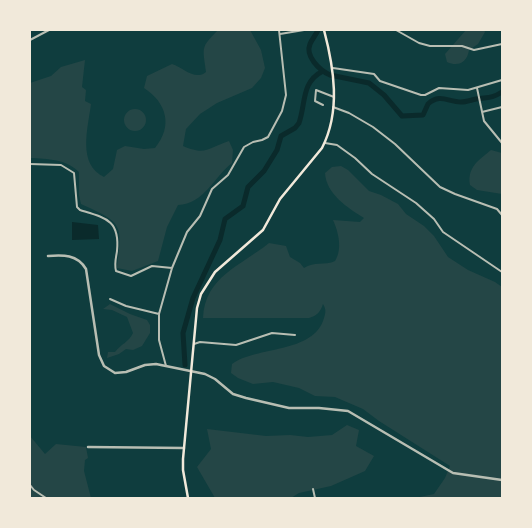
<!DOCTYPE html>
<style>
body{margin:0}
#map{position:relative;width:532px;height:528px;overflow:hidden;background:#0f3d3e;font-family:"PT Sans",sans-serif}
canvas{display:block}
.frame{position:absolute;inset:0;border:31px solid #f1e9da;pointer-events:none}
</style>
<div id="map">
<canvas width="532" height="528"></canvas>
<div class="frame"></div>
</div>
<script>
const ctx = document.querySelector('canvas').getContext('2d');
ctx.lineJoin = 'round';
function fill(path, color) { ctx.fillStyle = color; ctx.fill(path, 'evenodd'); }
function trace(path, color, width, dash) { ctx.strokeStyle = color; ctx.lineWidth = width; ctx.lineCap = dash ? 'butt' : 'round'; ctx.setLineDash(dash || []); ctx.stroke(path); }
fill(new Path2D(`
 M218,30H250L261,50L265,68L261,78L252,88L217,103L200,114L186,129L183,146C206,156 208,148 229,141L233,150L232,163C214,177 204,204 178,205L167,227L158,261L132,271L117,268C123,222 122,223 81,204L79,195V172C66,159 48,159 30,158V83L51,76L61,67L85,60L82,87L86,90L85,101L91,104C88,128 77,164 104,177L113,169L117,150L125,146L144,149L155,148C173,126 167,103 144,88L147,76L172,64C184,68 195,81 206,72C203,47 200,48 218,30Z
 M466,30H484L485,32L478,44L469,50C467,63 458,67 447,62L445,54Z
 M124 120a11 11 0 1 1 22 0a11 11 0 1 1-22 0Z
 M491,150L502,153V194L477,190L470,185C467,167 479,160 491,150Z
 M341,166L348,170L369,191L381,195L398,204L406,214L424,226L434,236L448,257L468,270L495,282L502,287V498H415L434,494L445,478L450,466L379,421L363,409L335,397L315,396L299,388L273,382L253,384L238,378L231,373L232,364C256,346 314,354 324,318C326,312 326,309 323,304C321,311 317,316 309,318H203C205,276 241,266 269,243L286,246L290,257L300,263L304,268C314,261 325,266 335,261C343,249 338,231 333,220L360,222L364,218C348,208 326,194 325,173L332,167Z
 M110,304L130,314L147,320L150,325V333L142,346L133,350L126,349L119,354L107,358L108,352H115C121,344 129,342 133,333L127,317L112,310L103,309Z
 M347,425L359,430L356,446L374,456L365,471L331,486L299,493L291,498H215L197,467L211,449L207,429L266,436L290,435L308,437L332,435Z
 M30,436L45,454L56,444L86,447L88,458L85,460L84,471L91,498H30Z`), '#244646');
fill(new Path2D(`
 M72,222L98,225L99,239L72,240Z`), '#0a2a2b');
trace(new Path2D(`
 M318,30C316,35 312,39 310,44C305,56 319,70 330,75L369,83L384,95L402,116L423,115L428,104C440,93 448,102 461,102C466,102 471,100 476,99C488,97 491,99 502,92
 M185,365L183,333L193,298L220,240L225,219L243,206L248,187L264,171L277,150L281,136L295,128L299,123C306,103 301,82 323,71`), '#0a2a2b', 5);
trace(new Path2D(`
 M396,30L419,43L430,46H462L474,50L502,44
 M280,34L304,30
 M30,40L49,30
 M333,68L374,74L380,81L421,95H425L439,88L468,90L502,80
 M477,88L484,121L502,143
 M323,105L315,101L316,90L334,97
 M333,107L349,113L373,127L395,144L440,187L455,194L497,209L502,215
 M482,112L502,107
 M325,143L337,145L355,158L372,174L416,203L434,219L443,232L502,272
 M30,164L61,165L74,173L77,207L80,210C106,218 120,220 117,251C116,258 114,264 116,271L131,276L152,266L172,268
 M110,299L126,306L159,314
 M194,344L200,342L236,345L272,333L295,335
 M166,366L159,340V314L172,268L187,232L200,216L212,189L228,175L244,147L253,142L262,140L268,137L282,111L286,95L279,30
 M30,485L34,490L46,498
 M313,489L315,498`), '#b8beb3', 2);
trace(new Path2D(`
 M48,256C63,255 77,254 86,269L99,355L104,366L115,373L126,372L145,365L156,364L205,374L215,379L233,394L246,398L289,408H319L348,411L453,473L502,480
 M88,447L184,448`), '#b8beb3', 2.5);
trace(new Path2D(`
 M188,498L183,470V459L197,308L201,294L215,272L263,230L280,199L322,148C341,111 334,68 324,30`), '#f1e9da', 2.5);
</script>
